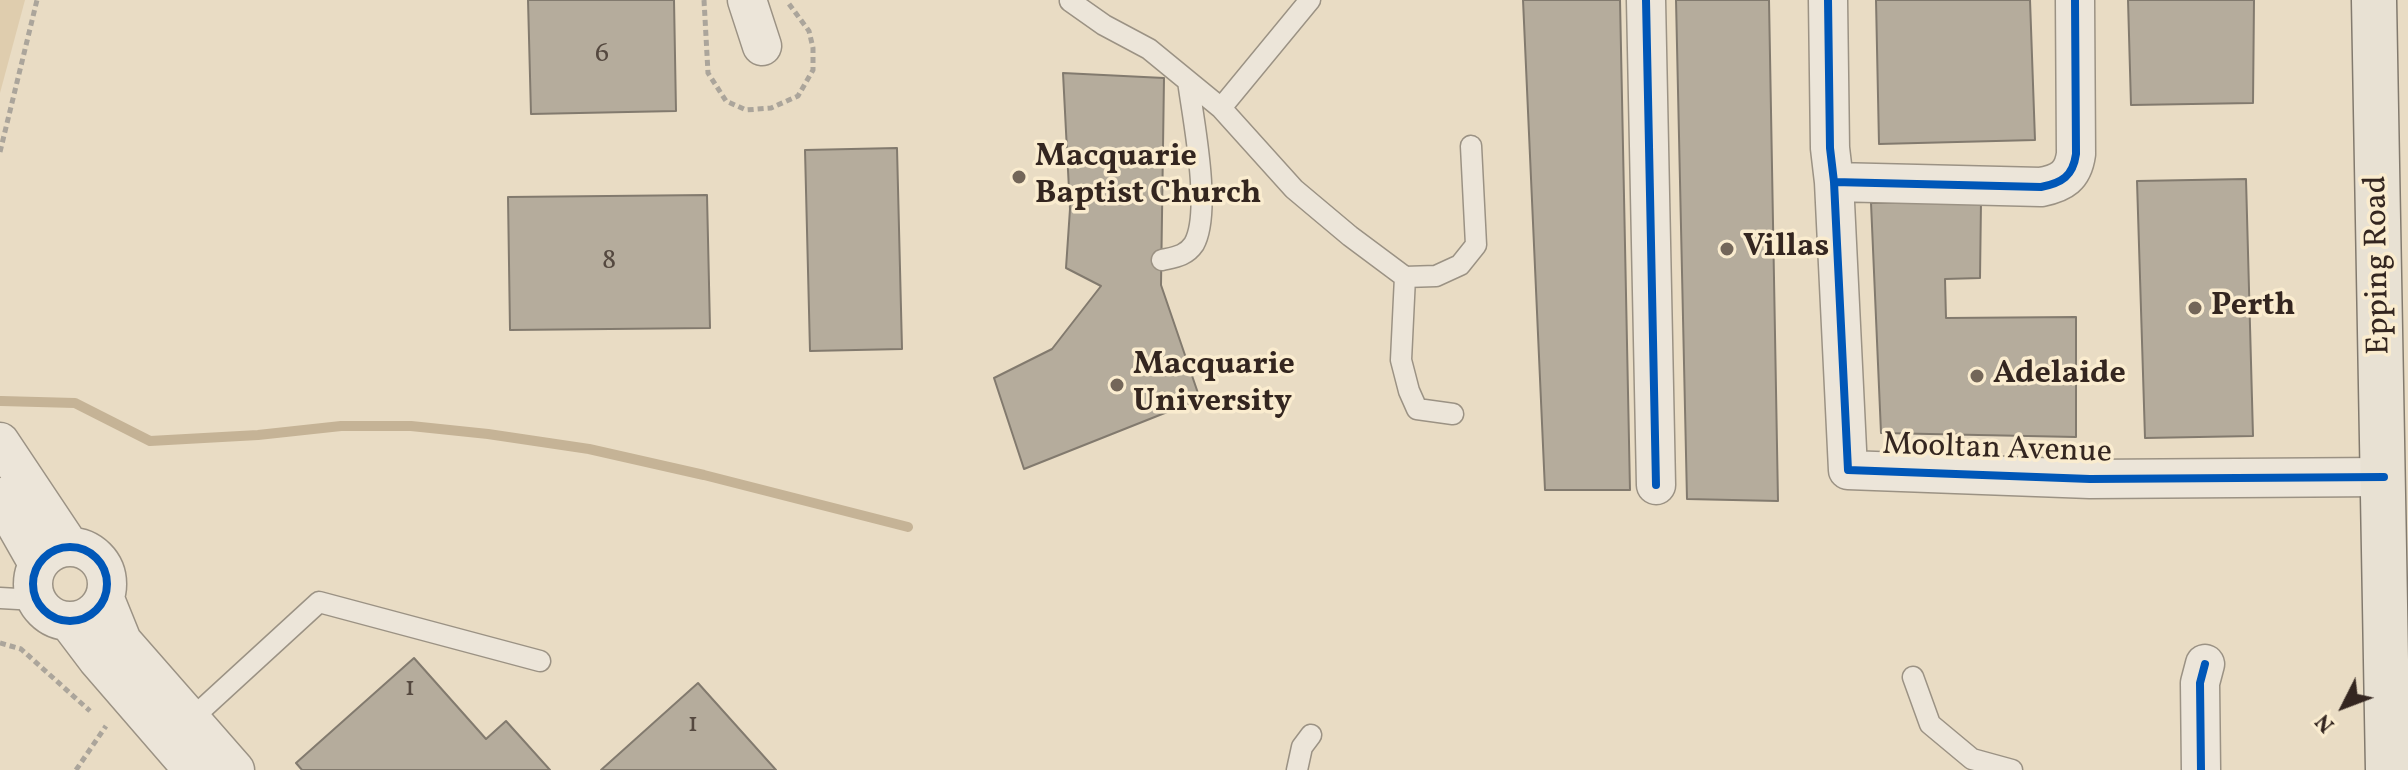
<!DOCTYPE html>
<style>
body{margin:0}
#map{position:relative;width:2408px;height:770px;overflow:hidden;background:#e9dcc4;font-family:Vollkorn,serif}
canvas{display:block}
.north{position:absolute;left:2304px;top:666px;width:80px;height:80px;-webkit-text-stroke:6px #faeccf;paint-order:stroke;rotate:228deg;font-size:22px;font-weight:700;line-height:32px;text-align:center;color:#342620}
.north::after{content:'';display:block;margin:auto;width:28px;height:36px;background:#342620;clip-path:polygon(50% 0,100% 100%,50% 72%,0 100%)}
</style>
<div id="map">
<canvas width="2408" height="770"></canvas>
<div class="north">N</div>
</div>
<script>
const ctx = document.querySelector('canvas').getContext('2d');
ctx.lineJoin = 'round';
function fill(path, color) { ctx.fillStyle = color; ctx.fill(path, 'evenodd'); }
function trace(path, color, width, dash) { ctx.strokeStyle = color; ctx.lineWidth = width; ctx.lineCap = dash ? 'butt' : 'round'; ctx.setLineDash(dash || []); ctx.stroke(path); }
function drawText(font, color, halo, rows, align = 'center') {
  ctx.font = font + ' Vollkorn,serif'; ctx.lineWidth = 7; ctx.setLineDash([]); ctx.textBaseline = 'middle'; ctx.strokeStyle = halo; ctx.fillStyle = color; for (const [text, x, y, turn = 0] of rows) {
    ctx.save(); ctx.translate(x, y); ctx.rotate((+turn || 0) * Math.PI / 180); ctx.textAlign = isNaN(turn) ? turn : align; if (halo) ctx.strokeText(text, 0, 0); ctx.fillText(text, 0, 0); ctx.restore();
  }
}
fill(new Path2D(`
 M0,0H25L0,93Z`), '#dfcdae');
trace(new Path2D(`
 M1,401L75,403L150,441L258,435L341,426H411L488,434L589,449L704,475L908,527`), '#c5b396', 10);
const building = new Path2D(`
 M528,0H674L676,111L531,114Z
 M1523,0H1620L1630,490H1545Z
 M1676,0H1769L1778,501L1687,499Z
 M1876,0H2030L2035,140L1879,144Z
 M2128,0H2254L2253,103L2131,105Z
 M1063,73L1164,78L1161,285L1200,399L1024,469L994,378L1052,349L1101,286L1066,268L1070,209Z
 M897,148L902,349L810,351L805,150Z
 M2246,179L2253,436L2145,438L2137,181Z
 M707,195L710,328L510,330L508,197Z
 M1981,201L1980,278L1945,279L1946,318L2076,317V437L1881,433L1871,203Z
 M414,658L486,739L506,721L550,770H302L296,763Z
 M698,683L776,770H601Z`);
fill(building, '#b5ac9c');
trace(building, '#827a6e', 2);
const service = new Path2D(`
 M1070,1L1104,25L1149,49L1221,108L1294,189L1350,236L1405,277L1436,276L1460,265L1476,245L1471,146
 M1221,108L1310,0
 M1162,260C1175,257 1186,256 1194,244C1212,212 1193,118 1188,81
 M1405,277L1401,360L1409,391L1417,409L1453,414
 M0,598L36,600
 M1913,677L1930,724L1972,759L2012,770
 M187,723L319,602L540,661
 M1297,770L1302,747L1311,735`);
const minor = new Path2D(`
 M747,0L762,46
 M1646,0L1656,485
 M1828,0L1830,148L1834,182L1848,470L2090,479L2384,477
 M1834,182L2041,187C2062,183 2073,176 2076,154L2075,0
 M0,442L70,547
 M0,497L38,564
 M33 584a37 37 0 1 1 74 0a37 37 0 1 1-74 0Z
 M105,599L122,641L235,770
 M69,622L97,659L193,770
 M2201,770L2200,683L2205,664`);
const primary = new Path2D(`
 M2374,0L2388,770`);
trace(service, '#9b9284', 23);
trace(minor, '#9b9284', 41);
trace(primary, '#827a6e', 47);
trace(new Path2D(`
 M704,0L708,73L726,101L746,110L771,108L798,96L813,70V48L809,31L789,4
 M0,152L37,0
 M0,643L21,649L90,711
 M76,770L106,726`), '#aba59b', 5, [6, 4]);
trace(service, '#ece5d9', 20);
trace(minor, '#ece5d9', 38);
trace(primary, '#e8e1d3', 44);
trace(new Path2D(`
 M1646,0L1656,485
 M1828,0L1830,148L1834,182L1848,470L2090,479L2384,477
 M1834,182L2041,187C2062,183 2073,176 2076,154L2075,0
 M33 584a37 37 0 1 1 74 0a37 37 0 1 1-74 0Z
 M2201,770L2200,683L2205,664`), '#0057b8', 8);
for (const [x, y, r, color] of [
 [1019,177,8,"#736659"],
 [1727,249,8,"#736659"],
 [2195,308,8,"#736659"],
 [1977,376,8,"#736659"],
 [1117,385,8,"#736659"]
]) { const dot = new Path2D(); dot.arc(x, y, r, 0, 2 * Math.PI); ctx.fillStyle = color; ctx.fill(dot); trace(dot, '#faeccf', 3); }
drawText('28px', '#54483f', null, [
 ["6",602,56],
 ["8",609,263],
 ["1",410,690],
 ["1",693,726]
]);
drawText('bold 32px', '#342620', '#faeccf', [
 ["Macquarie",1035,159],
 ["Baptist Church",1035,196],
 ["Villas",1743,249],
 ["Perth",2211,308],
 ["Macquarie",1133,367],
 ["University",1133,404],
 ["Adelaide",1993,376]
], 'left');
drawText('32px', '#342620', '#faeccf', [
 ["Epping Road",2380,265,-91],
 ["Mooltan Avenue",1997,451,2]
]);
</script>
